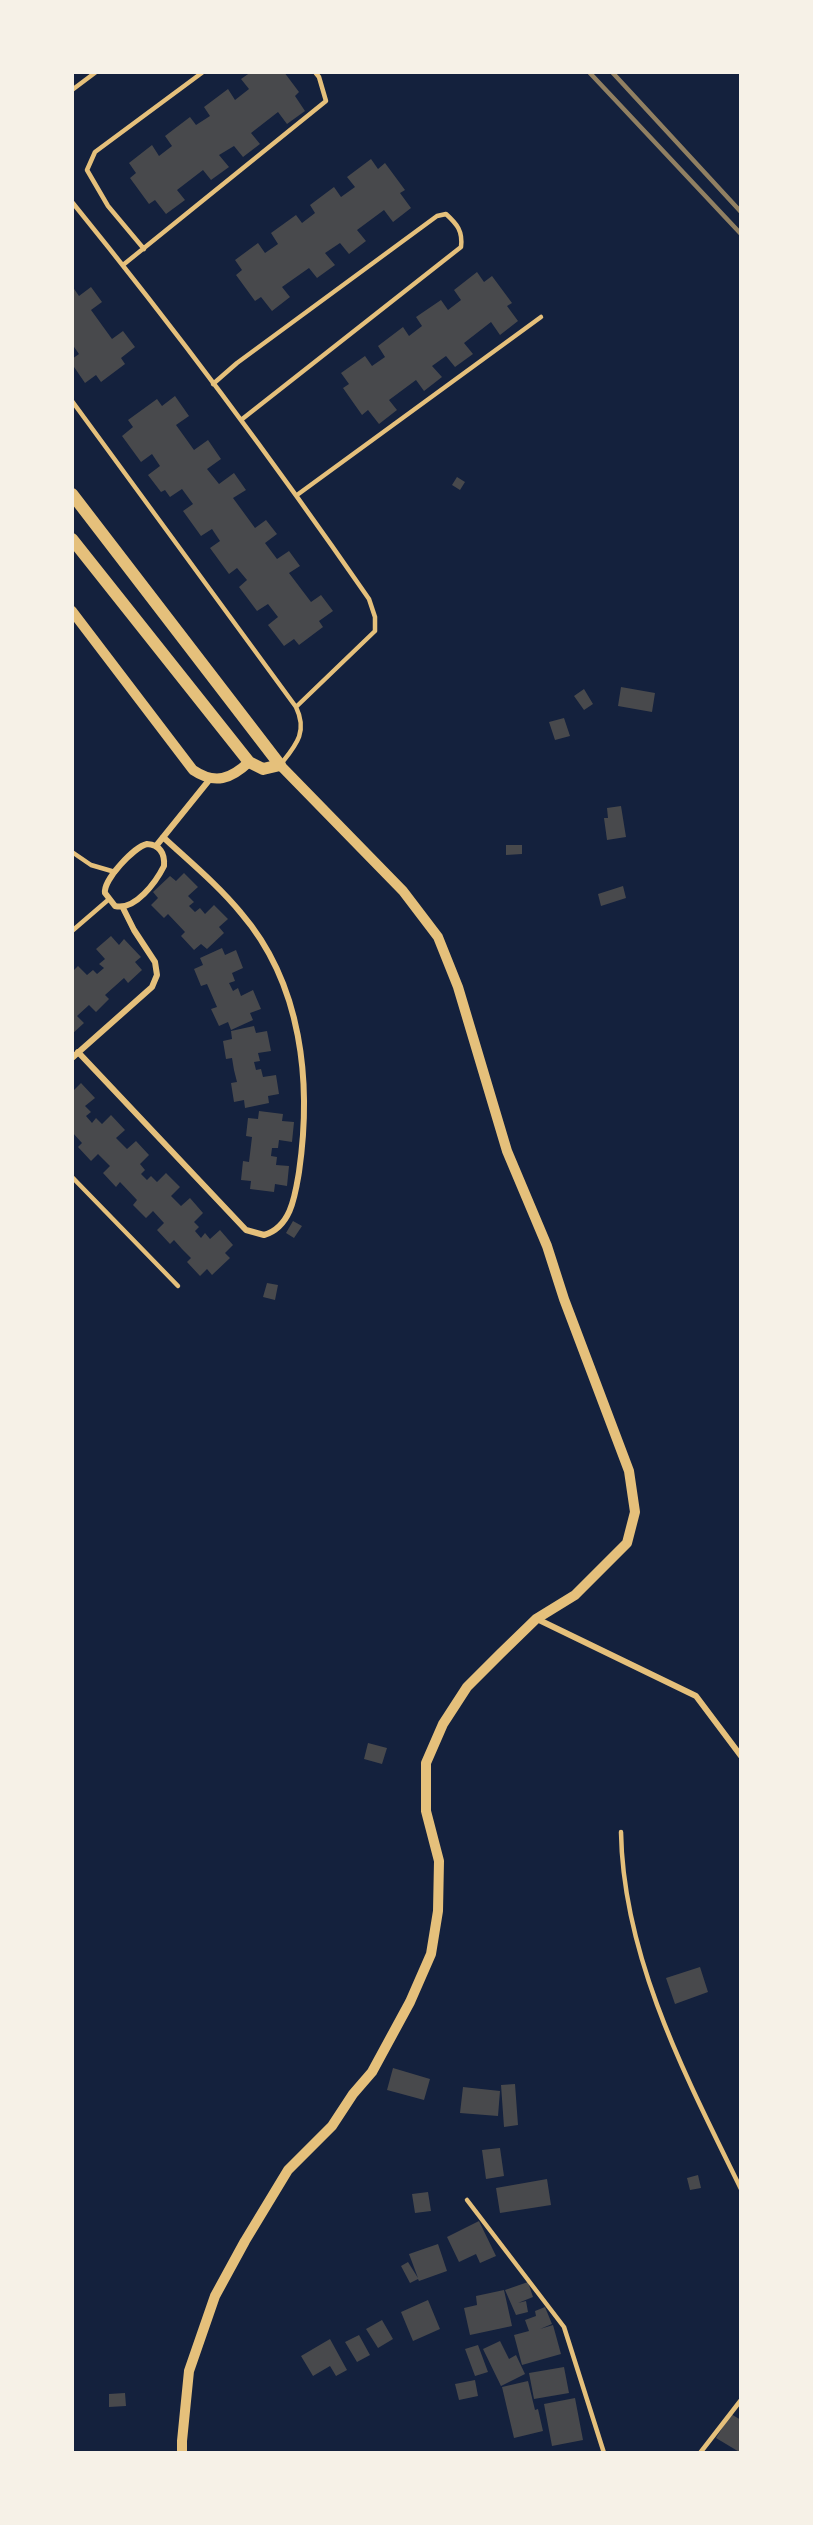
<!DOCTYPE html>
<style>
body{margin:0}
#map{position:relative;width:813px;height:2525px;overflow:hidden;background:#14213d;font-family:"Nunito Sans",sans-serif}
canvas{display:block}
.frame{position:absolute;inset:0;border:74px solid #f6f1e7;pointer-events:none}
</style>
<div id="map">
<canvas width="813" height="2525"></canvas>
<div class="frame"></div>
</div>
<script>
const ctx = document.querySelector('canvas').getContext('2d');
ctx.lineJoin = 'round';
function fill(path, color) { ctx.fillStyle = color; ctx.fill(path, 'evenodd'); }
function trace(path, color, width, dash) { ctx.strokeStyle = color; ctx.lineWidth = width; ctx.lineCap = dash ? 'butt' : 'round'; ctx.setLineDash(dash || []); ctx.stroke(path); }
fill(new Path2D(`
 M251,72H284L299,92L295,96L305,111L287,124L278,112L251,133L260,144L243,157L234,146L219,155L229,167L211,180L203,170L177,190L185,200L166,214L155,200L149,204L130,178L136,173L129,163L152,145L159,156L172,146L165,136L190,117L196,125L210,116L204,107L228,89L235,100L249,89L241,79Z
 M371,159L378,169L385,163L405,190L400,193L411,208L393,222L384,210L357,230L366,241L349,254L340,243L325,253L335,265L317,278L309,268L282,287L290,297L272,311L261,297L255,301L236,275L242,270L235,260L258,243L265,253L278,244L271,233L296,215L302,223L315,213L310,205L334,187L341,197L355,187L347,177Z
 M477,272L484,282L492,276L512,303L507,306L518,321L500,335L491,322L464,343L473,354L455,367L446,356L432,366L442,377L424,391L416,380L389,400L397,410L379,424L368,410L362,415L343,388L349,384L341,373L365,356L372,366L385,357L378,346L403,327L409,336L422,326L416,317L441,300L448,310L461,300L454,290Z
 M72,286L79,296L91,287L102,302L91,310L112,339L123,331L135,347L121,358L125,364L101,382L96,375L85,383L72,364V359L79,354L72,344Z
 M175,396L189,416L176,425L194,450L208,440L221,459L207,469L219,484L234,473L246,490L233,498L255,528L266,520L277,534L265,543L277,559L289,551L300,566L289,573L311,602L321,595L333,611L319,621L323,627L299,645L294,639L284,646L268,625L278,617L268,604L257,611L239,587L247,580L237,568L229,574L210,548L220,541L212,529L201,536L183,511L193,504L182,489L170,497L165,490L161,492L148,475L160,466L152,454L141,462L122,436L133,427L128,420L157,399L162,406Z
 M457,477L465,482L460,490L452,485Z
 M621,687L655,693L652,712L618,706Z
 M584,689L593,704L584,710L574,696Z
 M564,718L570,736L555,740L549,722Z
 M621,806L626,837L607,840L604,818H608L607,808Z
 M506,845H522V854L506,855Z
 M184,873L198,887L188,896L194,902L189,906L195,912L200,908L205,914L214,905L228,919L219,927L224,933L207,949L201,944L194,950L181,936L185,932L168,914L164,918L151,905L158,898L153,892L170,876L176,881Z
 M623,886L626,898L601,906L598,894Z
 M111,936L119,945L124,939L141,957L135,962L142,970L128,983L124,978L105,995L109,999L96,1012L89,1005L77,1016L84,1023L72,1034V972L78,966L87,975L93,970L97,974L104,968L99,964L105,959L96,949Z
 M222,948L225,955L236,950L243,968L232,973L235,981L229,983L233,991L238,988L241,996L253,990L261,1009L250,1013L253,1020L231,1030L228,1022L219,1026L211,1009L217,1007L207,984L201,986L194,969L203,965L200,958Z
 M254,1026L256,1033L267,1031L271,1051L258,1053L260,1061L254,1062L256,1070L261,1069L263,1077L276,1075L279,1094L268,1096L269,1103L245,1108L244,1100L234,1102L231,1083L237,1082L234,1070L232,1058L226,1059L223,1041L232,1039L231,1031Z
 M81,1083L95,1098L85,1106L91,1112L86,1116L92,1123L96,1118L102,1124L111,1115L125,1130L116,1138L127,1149L136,1141L149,1155L140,1164L145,1170L141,1174L147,1180L151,1176L157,1182L166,1173L180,1187L171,1196L181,1206L190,1198L203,1213L194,1222L199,1227L195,1231L201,1238L205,1233L210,1239L220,1230L233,1245L225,1253L230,1258L212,1275L207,1269L200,1276L187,1262L191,1258L182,1249L174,1240L170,1244L157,1230L164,1223L153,1211L146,1218L133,1205L137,1200L120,1182L116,1187L103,1173L110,1166L104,1160L110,1154L104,1160L98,1154L91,1161L78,1147L82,1143L72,1132V1092Z
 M259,1111L283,1114L282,1121L294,1122L292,1142L279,1140L278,1148H272L271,1156L277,1157L276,1165L289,1166L287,1186L275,1184L274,1192L250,1189L251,1181L241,1180L243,1161L249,1162L252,1137L246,1136L248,1118L258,1119Z
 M293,1221L302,1226L294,1238L286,1233Z
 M267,1283L278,1285L275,1300L263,1297Z
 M368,1743L387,1748L382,1764L364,1759Z
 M700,1967L708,1992L675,2004L666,1978Z
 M393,2068L430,2079L424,2100L387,2090Z
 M515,2084L518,2125L504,2127L501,2085Z
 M463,2087L500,2091L498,2116L460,2113Z
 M500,2148L504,2176L486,2179L482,2150Z
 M698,2175L701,2188L690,2190L687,2178Z
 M547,2179L551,2205L500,2213L496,2188Z
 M428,2192L431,2211L415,2213L412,2194Z
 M479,2221L496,2256L480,2263L476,2254L459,2262L447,2237Z
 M438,2244L447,2271L419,2281L418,2279L410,2283L401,2266L408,2262L418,2278L409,2254Z
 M528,2282L533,2297L518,2303L526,2301L528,2312L516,2315L505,2290Z
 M504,2290L512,2326L470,2335L464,2308L477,2305L476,2296Z
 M428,2300L440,2329L413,2341L401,2312Z
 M545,2307L552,2324L540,2329L553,2325L561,2354L522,2365L514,2335L529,2331L525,2320L536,2316L535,2311Z
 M382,2320L393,2339L378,2348L366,2329Z
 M359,2335L370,2355L357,2362L345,2342Z
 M330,2339L347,2370L336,2376L330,2366L313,2376L301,2356Z
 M500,2341L509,2359L516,2355L525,2374L501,2386L483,2349Z
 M478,2345L488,2372L475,2376L465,2349Z
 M564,2367L569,2393L534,2399L529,2373Z
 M475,2380L478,2396L459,2400L455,2384Z
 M528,2381L535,2410L538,2409L543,2431L514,2438L502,2387Z
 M125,2393L126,2406L109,2407V2394Z
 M575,2398L583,2440L552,2446L544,2404Z
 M731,2414L741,2420V2453L716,2438Z`), '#48494c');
trace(new Path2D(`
 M72,90L96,72
 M72,202C176,330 275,463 369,599L375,617V631L296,707
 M144,249L108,206L87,170L95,152L203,72
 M123,265L326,101L319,77L315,72
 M213,384L237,363L437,216L446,214C457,224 463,231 461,247L241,420
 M72,401L296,707C308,732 296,745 281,764
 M297,495L541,317
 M72,852L91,865L115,872
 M72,931L108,900
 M72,1177L178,1286
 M621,1832C623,1958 687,2079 741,2189
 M467,2200L564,2327L604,2453
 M700,2453L741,2400`), '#e5c07b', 4.5);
trace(new Path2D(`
 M147,844C160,845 165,853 164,866C156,882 135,911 115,906L105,893C103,880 134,847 147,844Z
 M156,846L210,779
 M78,1052L246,1230L264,1235C291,1227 295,1196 299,1172C312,1082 302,984 241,913C218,885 190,862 163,837
 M72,1058L152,987L157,975L155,962L134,930L123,908
 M537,1619L696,1696L741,1756`), '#e5c07b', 6);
trace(new Path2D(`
 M72,611L193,770C215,785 231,779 249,762
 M182,2453V2441L189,2371L215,2296L245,2241L288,2170L332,2126L353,2094L372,2072L410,2002L431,1954L438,1911L439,1861L426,1811V1763L443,1724L467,1687L500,1654L536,1619L575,1595L627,1543L635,1512L629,1471L564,1299L547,1246L507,1151L458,987L438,937L403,891L280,765`), '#e5c07b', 10);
trace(new Path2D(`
 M72,494L280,765L263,769L249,762L72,539`), '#e5c07b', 12);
trace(new Path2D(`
 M589,72L741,234
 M612,72L741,212`), '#918062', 4.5);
</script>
